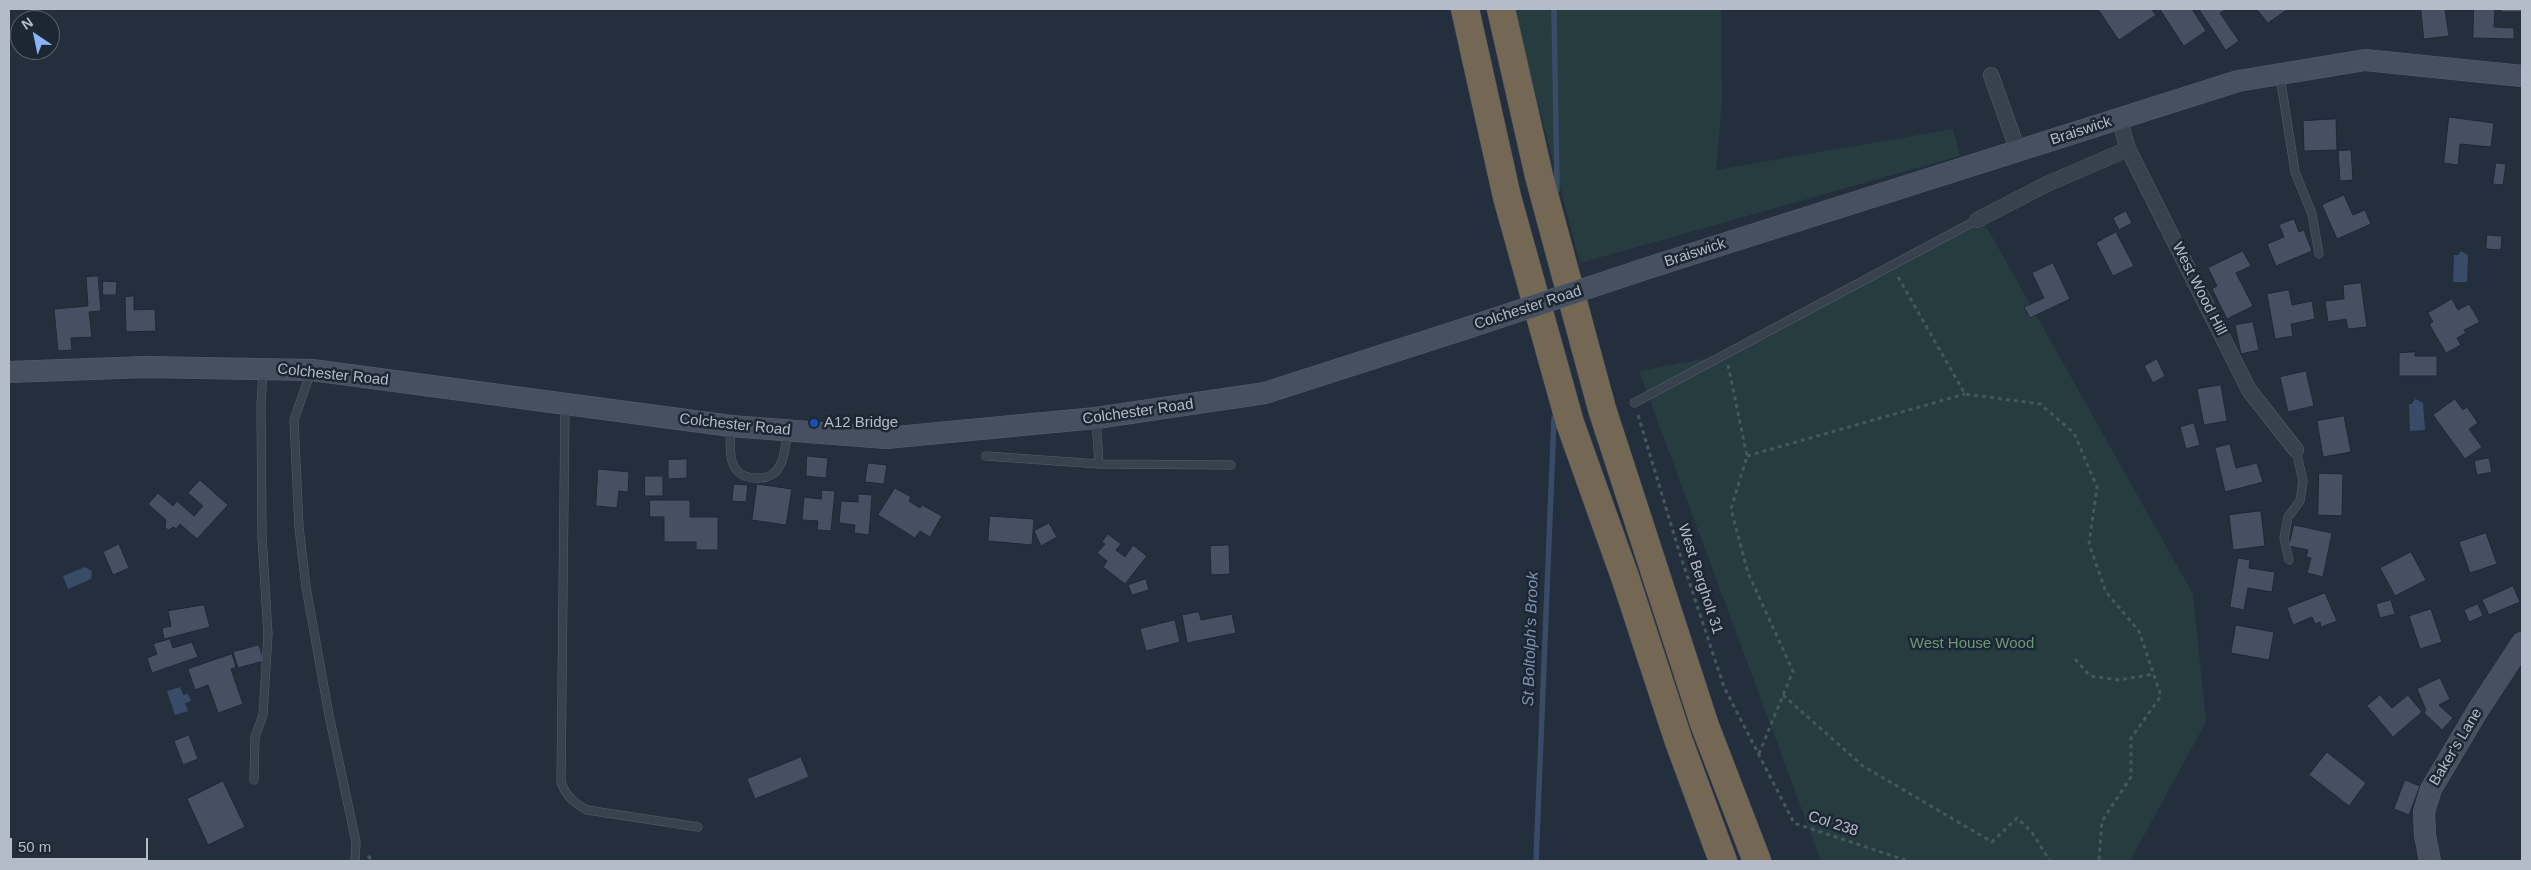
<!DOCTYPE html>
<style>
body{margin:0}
#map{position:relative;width:2531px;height:870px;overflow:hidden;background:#242f3e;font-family:Arial,sans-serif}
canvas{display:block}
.frame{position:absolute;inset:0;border:10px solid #b4bcc9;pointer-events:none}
.north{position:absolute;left:10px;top:10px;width:50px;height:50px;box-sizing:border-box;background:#1d2633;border:1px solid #59626f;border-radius:50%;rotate:326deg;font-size:14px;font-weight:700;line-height:20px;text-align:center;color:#b4bcc9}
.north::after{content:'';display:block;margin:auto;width:18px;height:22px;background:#8ab4f8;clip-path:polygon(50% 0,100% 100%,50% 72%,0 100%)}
.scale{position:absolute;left:10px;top:838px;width:138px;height:22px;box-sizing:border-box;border:2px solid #b4bcc9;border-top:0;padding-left:6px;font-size:15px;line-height:18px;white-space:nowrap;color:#b4bcc9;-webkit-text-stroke:4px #1d2633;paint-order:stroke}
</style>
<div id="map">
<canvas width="2531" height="870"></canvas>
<div class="frame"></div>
<div class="north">N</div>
<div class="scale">50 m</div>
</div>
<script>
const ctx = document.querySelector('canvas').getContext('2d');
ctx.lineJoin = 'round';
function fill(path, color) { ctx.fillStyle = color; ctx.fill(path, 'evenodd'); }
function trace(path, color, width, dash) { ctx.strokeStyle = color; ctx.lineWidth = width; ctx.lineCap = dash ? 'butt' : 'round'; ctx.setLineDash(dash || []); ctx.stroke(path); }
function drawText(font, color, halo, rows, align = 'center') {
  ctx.font = font + ' Arial,sans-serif'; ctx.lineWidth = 5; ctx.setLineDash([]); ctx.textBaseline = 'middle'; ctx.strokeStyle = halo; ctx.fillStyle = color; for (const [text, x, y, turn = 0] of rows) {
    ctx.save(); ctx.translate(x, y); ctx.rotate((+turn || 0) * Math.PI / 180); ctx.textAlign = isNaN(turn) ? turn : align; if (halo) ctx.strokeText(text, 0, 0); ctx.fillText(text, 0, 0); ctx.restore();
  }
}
fill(new Path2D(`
 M1513,9H1721L1722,98L1716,170L1953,129L1960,156L1580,263Z
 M1981,217L2193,594L2206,722L2130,861H1821L1639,371L1724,355Z`), '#263c3f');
fill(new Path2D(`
 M2461,251L2468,255L2467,282H2453L2454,255H2458Z
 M2415,399L2423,403L2425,430L2410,431L2409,404H2412Z
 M85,567L92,571L91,579L68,589L63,576Z
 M180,687L183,695L188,694L191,701L185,703L188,711L175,715L167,691Z`), '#394c67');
trace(new Path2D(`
 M1554,9L1557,190
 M1536,861L1554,418`), '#394c67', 5.5);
const building = new Path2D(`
 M2098,9H2151L2156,15L2119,40Z
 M2160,9H2192L2206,31L2184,46Z
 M2199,9H2227L2220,13L2239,41L2226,50Z
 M2257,9H2288L2268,23Z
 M2421,9H2445L2449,36L2424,39Z
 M2474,9H2495L2494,27L2514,28V39L2473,38Z
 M2501,9H2522V12H2501Z
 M2449,117L2494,123L2491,147L2460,144L2458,165L2444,163Z
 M2336,119L2337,150L2304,151L2303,121Z
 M2351,150L2353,180L2340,181L2338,151Z
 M2496,163L2506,164L2503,185L2493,184Z
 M2344,195L2353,215L2365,210L2371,224L2337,239L2322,205Z
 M2126,211L2132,223L2119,230L2113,218Z
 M2294,219L2299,232L2304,230L2312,251L2276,266L2267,244L2284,237L2279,225Z
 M2116,232L2134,266L2113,276L2096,243Z
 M2487,235L2502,236L2501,250L2486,249Z
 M2243,251L2251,266L2236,273L2253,306L2227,319L2212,289L2217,286L2208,268Z
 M2053,263L2070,299L2030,318L2024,307L2044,298L2032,273Z
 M98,276L101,311L89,312L92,337L71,338L72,350L58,351L54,309L88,306L86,277Z
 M103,281L117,282L116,295H103Z
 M2361,283L2367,327L2348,329L2346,319L2328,322L2325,301L2344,299L2343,285Z
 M2289,290L2292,305L2312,301L2315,319L2291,324L2293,336L2275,339L2267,294Z
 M134,296V310L155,309L156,331L126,332L125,297Z
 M2452,299L2458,310L2469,304L2480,322L2464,330L2466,333L2457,338L2461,345L2446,353L2429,324L2433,322L2428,313Z
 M2253,322L2259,350L2241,354L2235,325Z
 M2415,352V356H2437V376H2399V353Z
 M2157,359L2165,376L2153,383L2144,366Z
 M2306,371L2314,406L2288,412L2280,377Z
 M2221,385L2227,421L2204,425L2197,389Z
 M2455,399L2463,410L2467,407L2478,423L2469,429L2482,447L2465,459L2433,415Z
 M2344,416L2351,452L2323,457L2317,421Z
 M2194,423L2200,445L2186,449L2180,427Z
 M2230,444L2236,468L2257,463L2263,482L2225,492L2215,448Z
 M807,456L828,458L826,478L806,476Z
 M2489,458L2492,472L2477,475L2474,461Z
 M687,459V478L668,479V460Z
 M868,463L887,465L884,484L865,482Z
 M598,469L629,472L628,492L619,491L617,508L596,506Z
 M2319,473L2343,474L2342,516L2318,515Z
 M645,476H663V496H645Z
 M200,480L228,505L197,539L180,524L176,529L174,527L168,530L165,527L166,520L148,504L158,493L173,506L177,501L194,516L203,506L188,493Z
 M734,484L748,485L746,502L732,501Z
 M757,484L792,489L786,525L752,520Z
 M895,488L911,497L909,501L920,508L922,505L942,516L930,537L920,531L915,538L878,515Z
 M822,490L835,491L831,531L817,530L818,521L802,520L804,497L821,499Z
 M858,494L872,495L869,535L854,533L855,525L839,523L841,501L858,502Z
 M650,500H690V517H718V550H696V542H664V517H650Z
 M2261,511L2265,546L2233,550L2229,515Z
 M990,516L1034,519L1032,545L988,541Z
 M1049,523L1057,537L1041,546L1034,531Z
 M2294,525L2332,533L2323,577L2307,573L2311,558L2306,557L2308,550L2289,546Z
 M2486,533L2497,564L2470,573L2459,542Z
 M1108,534L1121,544L1116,550L1125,557L1133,545L1147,556L1125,584L1103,567L1107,561L1097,553L1105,544L1102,542Z
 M119,544L129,568L113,575L103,552Z
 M1229,545L1230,574L1211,575L1210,546Z
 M2411,552L2426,580L2395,596L2380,568Z
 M2238,558L2250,560L2249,568L2275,572L2272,592L2248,588L2244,610L2230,607Z
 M1146,579L1149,590L1132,595L1128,585Z
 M2513,586L2520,602L2489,615L2482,600Z
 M2325,593L2337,621L2321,627L2320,622L2315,624L2312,617L2293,625L2287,608Z
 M2391,600L2395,614L2380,618L2376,604Z
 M2478,604L2483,616L2469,622L2464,610Z
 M204,605L210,627L164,639L162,628L171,626L168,611Z
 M2431,609L2442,642L2420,649L2409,616Z
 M1199,612L1201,620L1232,614L1236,633L1187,643L1182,615Z
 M1175,620L1180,642L1146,651L1140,629Z
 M2236,625L2274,632L2269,660L2231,653Z
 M170,639L173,648L192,642L198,657L152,673L147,658L157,654L153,644Z
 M259,645L264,661L238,668L233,652Z
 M232,654L236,667L231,669L243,704L218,713L208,685L195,690L188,669Z
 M2440,678L2450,699L2439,705L2453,718L2442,730L2424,713L2426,710L2417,689Z
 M2380,695L2392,708L2408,695L2422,712L2393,737L2367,706Z
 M189,735L198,759L183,765L174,741Z
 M2327,752L2366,783L2349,806L2309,775Z
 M801,757L809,777L755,799L747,779Z
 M2405,780L2420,786L2409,815L2394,809Z
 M223,781L245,827L208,845L187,799Z`);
fill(building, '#455162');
trace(building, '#1f2835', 1);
const lane = new Path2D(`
 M2280,76L2295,172L2312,214L2319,254
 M311,371L294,420L299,527L306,587L329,715L356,842L355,861
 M1634,403L1977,220
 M565,405L561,782C566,796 574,803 587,810L698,827
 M1096,419L1099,464
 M731,426C729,451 727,480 760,478C767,478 776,474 779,467C785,458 786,443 787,433
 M986,456L1099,464L1231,465
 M2289,560L2284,538L2288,517L2300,501L2303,481L2296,450
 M254,780L255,737L263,715L268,634L262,537L261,406L263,370`);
const street = new Path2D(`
 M1991,75L2018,151
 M2119,118L2128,149L2249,390L2296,450
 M1977,220L2047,184L2128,149`);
const secondary = new Path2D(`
 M1651,267L2238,81L2365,60L2522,76
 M9,372L145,367L312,370L731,426L886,438L1096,418L1265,393L1467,328
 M2430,861L2425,835L2424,812L2431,789L2478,710L2522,643`);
const highway = new Path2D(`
 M1465,9L1507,197L1570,423L1625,577L1678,739L1723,861
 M1501,9L1539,176L1602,409L1705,726L1757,861`);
trace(lane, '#565f6c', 9);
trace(street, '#565f6c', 16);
trace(secondary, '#565f6c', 22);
trace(highway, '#434c59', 29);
trace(new Path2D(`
 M1898,277L1965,394L2040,404L2074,433L2097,487L2089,544L2106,592L2139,631L2161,696L2131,738V777L2102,821L2099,861
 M1728,365L1747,456L1731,509L1748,573L1793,671L1758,756
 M1638,415L1679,551L1724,687L1794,823L1908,861
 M1747,456L1965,394
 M2075,659L2090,676L2119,680L2154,674
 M1783,695L1863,766L1992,842L2017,818L2031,831L2050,861
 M368,856L373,861`), '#44595c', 3, [4, 4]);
trace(lane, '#38414e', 8);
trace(street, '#38414e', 15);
trace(secondary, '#465061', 21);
trace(highway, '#746855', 28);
const secondaryBridge = new Path2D(`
 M1467,328L1651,267`);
trace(secondaryBridge, '#565f6c', 22, []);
trace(secondaryBridge, '#465061', 21);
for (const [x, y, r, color] of [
 [814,423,5,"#1a4fb4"]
]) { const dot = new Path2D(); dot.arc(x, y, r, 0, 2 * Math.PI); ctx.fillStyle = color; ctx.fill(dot); trace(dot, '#1d2633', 2); }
drawText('15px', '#b4bcc9', '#1d2633', [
 ["Braiswick",2081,131,-18],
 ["Braiswick",1695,253,-18],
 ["West Wood Hill",2199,289,63],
 ["Colchester Road",1528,308,-18],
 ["Colchester Road",333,375,6],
 ["Colchester Road",1138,412,-8],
 ["Colchester Road",735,425,6],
 ["West Bergholt 31",1700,579,72],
 ["Baker's Lane",2456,747,-59],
 ["Col 238",1833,824,18]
]);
drawText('15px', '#b4bcc9', '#1d2633', [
 ["A12 Bridge",824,423]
], 'left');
drawText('15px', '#6b9a76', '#1d2633', [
 ["West House Wood",1972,644]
]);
drawText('italic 16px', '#7c92b1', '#1d2633', [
 ["St Boltolph's Brook",1531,639,-88]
]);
</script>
